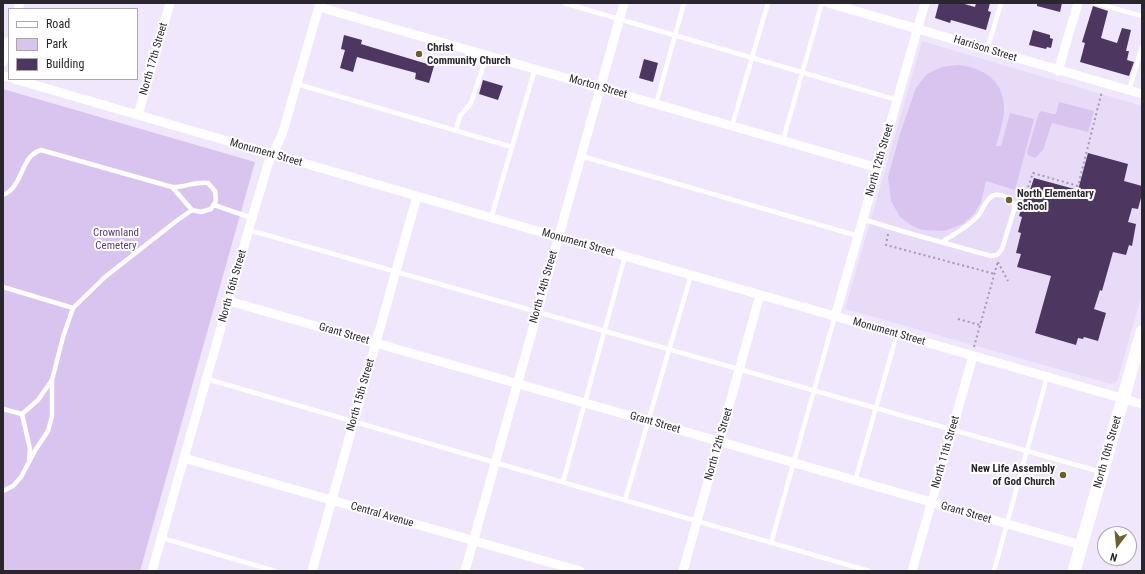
<!DOCTYPE html>
<style>
body{margin:0}
#map{position:relative;width:1145px;height:574px;overflow:hidden;background:#f1e7fd;font-family:"Roboto Condensed",sans-serif}
canvas{display:block}
.frame{position:absolute;inset:0;border:4px solid #2a262e;pointer-events:none}
.legend{position:absolute;left:8px;top:8px;width:130px;height:72px;box-sizing:border-box;background:#fff;border:1px solid #aaa8ab;margin:0;padding:5px 7px;list-style:none;font-size:12px;color:#2a262e}
.legend li{display:flex;align-items:center;gap:8px;height:20px}
.legend b{width:20px;border:1px solid #aaa8ab}
.north{position:absolute;left:1097px;top:526px;width:40px;height:40px;box-sizing:border-box;background:#fff;border:1px solid #aaa8ab;border-radius:50%;rotate:196deg;font-size:11px;font-weight:700;line-height:16px;text-align:center;color:#2a262e}
.north::after{content:'';display:block;margin:auto;width:14px;height:18px;background:#6c602d;clip-path:polygon(50% 0,100% 100%,50% 72%,0 100%)}
</style>
<div id="map">
<canvas width="1145" height="574"></canvas>
<div class="frame"></div>
<ul class="legend">
<li><b style="height:5px;background:#fff"></b>Road</li>
<li><b style="height:11px;background:#d8c4ef"></b>Park</li>
<li><b style="height:11px;background:#4d3761"></b>Building</li>
</ul>
<div class="north">N</div>
</div>
<script>
const ctx = document.querySelector('canvas').getContext('2d');
ctx.lineJoin = 'round';
function fill(path, color) { ctx.fillStyle = color; ctx.fill(path, 'evenodd'); }
function trace(path, color, width, dash) { ctx.strokeStyle = color; ctx.lineWidth = width; ctx.lineCap = dash ? 'butt' : 'round'; ctx.setLineDash(dash || []); ctx.stroke(path); }
function drawText(font, color, halo, rows, align = 'center') {
  ctx.font = font + ' "Roboto Condensed",sans-serif'; ctx.lineWidth = 4; ctx.setLineDash([]); ctx.textBaseline = 'middle'; ctx.strokeStyle = halo; ctx.fillStyle = color; for (const [text, x, y, turn = 0] of rows) {
    ctx.save(); ctx.translate(x, y); ctx.rotate((+turn || 0) * Math.PI / 180); ctx.textAlign = isNaN(turn) ? turn : align; if (halo) ctx.strokeText(text, 0, 0); ctx.fillText(text, 0, 0); ctx.restore();
  }
}
fill(new Path2D(`
 M922,41L1142,106V294L1118,379L1115,383L1111,384L845,309Z`), '#e8dbf8');
fill(new Path2D(`
 M957,65C984,67 1006,82 1004,112C1003,124 999,135 996,146H1001L1010,113L1034,119L1015,190L986,181L981,202L974,214L963,224L944,231L922,230L911,225L900,217L891,201L888,177L900,134L916,88L927,74L942,67Z
 M3,89L255,162L140,571H3Z
 M1059,102L1094,111L1088,132L1052,123L1043,150L1035,158L1028,155L1027,152L1039,113L1042,111L1052,114H1056Z`), '#d8c4ef');
fill(new Path2D(`
 M939,3H961L975,7L976,3H990L988,11L991,12L986,30L951,20L950,23L935,18Z
 M1037,3H1062L1060,12L1037,6Z
 M1093,6L1108,11L1101,38L1117,43L1122,28L1131,30L1126,51H1129L1127,60L1134,62L1129,76L1080,62L1085,43L1082,42Z
 M1033,30L1050,35V38L1053,39L1051,48L1047,47L1046,49L1029,45Z
 M344,35L362,40L361,44L434,66L429,83L415,79L416,73L357,57L353,72L340,68L345,50L341,49Z
 M644,59L658,63L653,82L639,78Z
 M483,80L503,86L498,100L479,94Z
 M1088,153L1128,164L1124,181L1142,186V194L1138,209L1132,208L1128,222L1136,224L1132,246L1129,245L1126,255L1113,252L1102,291L1100,290L1094,309L1106,313L1098,341L1084,337L1083,339L1078,338L1076,345L1035,333L1051,276L1017,267L1021,254L1016,253L1021,233L1018,232L1022,217L1019,216L1026,192L1029,193L1034,178L1078,190Z`), '#4d3761');
trace(new Path2D(`
 M1019,199L1027,190L1033,173L1078,186L1102,91
 M888,234L886,245L995,274
 M998,262L1008,281
 M958,319L980,325
 M974,347L998,261`), '#a29bab', 2, [2, 3]);
trace(new Path2D(`
 M564,3L897,100
 M1095,3L1142,16
 M987,50L1001,3
 M297,84L512,147
 M1129,90L1142,47
 M656,104L684,3
 M732,126L768,3
 M456,129L460,116L471,103L487,55
 M783,140L822,3
 M581,156L858,236
 M3,195C24,187 19,157 41,150L172,187C184,188 195,181 208,183L215,191L216,201L211,209L201,212L192,210L172,187
 M214,205L252,218
 M491,218L535,69
 M863,219C905,233 949,244 991,256L997,255L1002,249L1014,210V204C1009,198 1003,194 995,195C986,197 983,210 978,216C968,227 954,234 942,242
 M249,230L1101,472
 M3,287L73,308
 M207,379L869,571
 M3,409L22,414
 M29,460L30,449L22,414L38,400L52,380
 M855,481L897,334
 M563,482L625,256
 M3,491L13,486L21,477L36,449L48,431L52,416V380L63,337L73,308L105,277L175,222L192,210
 M625,500L691,275
 M162,538L275,571
 M771,543L835,316
 M994,571L1047,377`), '#fff', 4.5);
trace(new Path2D(`
 M828,3L1142,94
 M319,7L878,168
 M18,9L20,3
 M3,62L9,41
 M1058,71L1078,3
 M3,76L9,77
 M14,79L558,237L1142,404
 M138,115L170,3
 M229,301L1081,545
 M835,316L925,3
 M184,458L580,571
 M152,571L252,218L269,161L282,135L320,3
 M312,571L417,196
 M465,571L624,3
 M683,571L760,295
 M912,571L973,356`), '#fff', 9);
trace(new Path2D(`
 M1074,571L1142,332`), '#fff', 13);
for (const [x, y, r, color] of [
 [419,54,4,"#6c602d"],
 [1009,200,4,"#6c602d"],
 [1063,475,4,"#6c602d"]
]) { const dot = new Path2D(); dot.arc(x, y, r, 0, 2 * Math.PI); ctx.fillStyle = color; ctx.fill(dot); trace(dot, '#fff', 1.5); }
drawText('bold 11px', '#2a262e', '#fff', [
 ["Christ",427,48],
 ["Community Church",427,61],
 ["North Elementary",1017,194],
 ["School",1017,207],
 ["New Life Assembly",1055,469,"right"],
 ["of God Church",1055,482,"right"]
], 'left');
drawText('11px', '#2a262e', '#fff', [
 ["Harrison Street",985,49,17],
 ["North 17th Street",154,59,-74],
 ["Morton Street",598,87,16],
 ["Monument Street",266,153,16],
 ["North 12th Street",880,160,-74],
 ["Monument Street",578,243,16],
 ["North 16th Street",233,286,-74],
 ["North 14th Street",544,287,-74],
 ["Monument Street",889,332,16],
 ["Grant Street",344,334,16],
 ["North 15th Street",361,395,-74],
 ["Grant Street",655,423,16],
 ["North 12th Street",719,444,-74],
 ["North 11th Street",946,452,-74],
 ["North 10th Street",1108,452,-74],
 ["Grant Street",966,513,16],
 ["Central Avenue",382,515,16]
]);
drawText('11px', '#5d3d7a', '#fff', [
 ["Crownland",116,233],
 ["Cemetery",116,246]
]);
</script>
